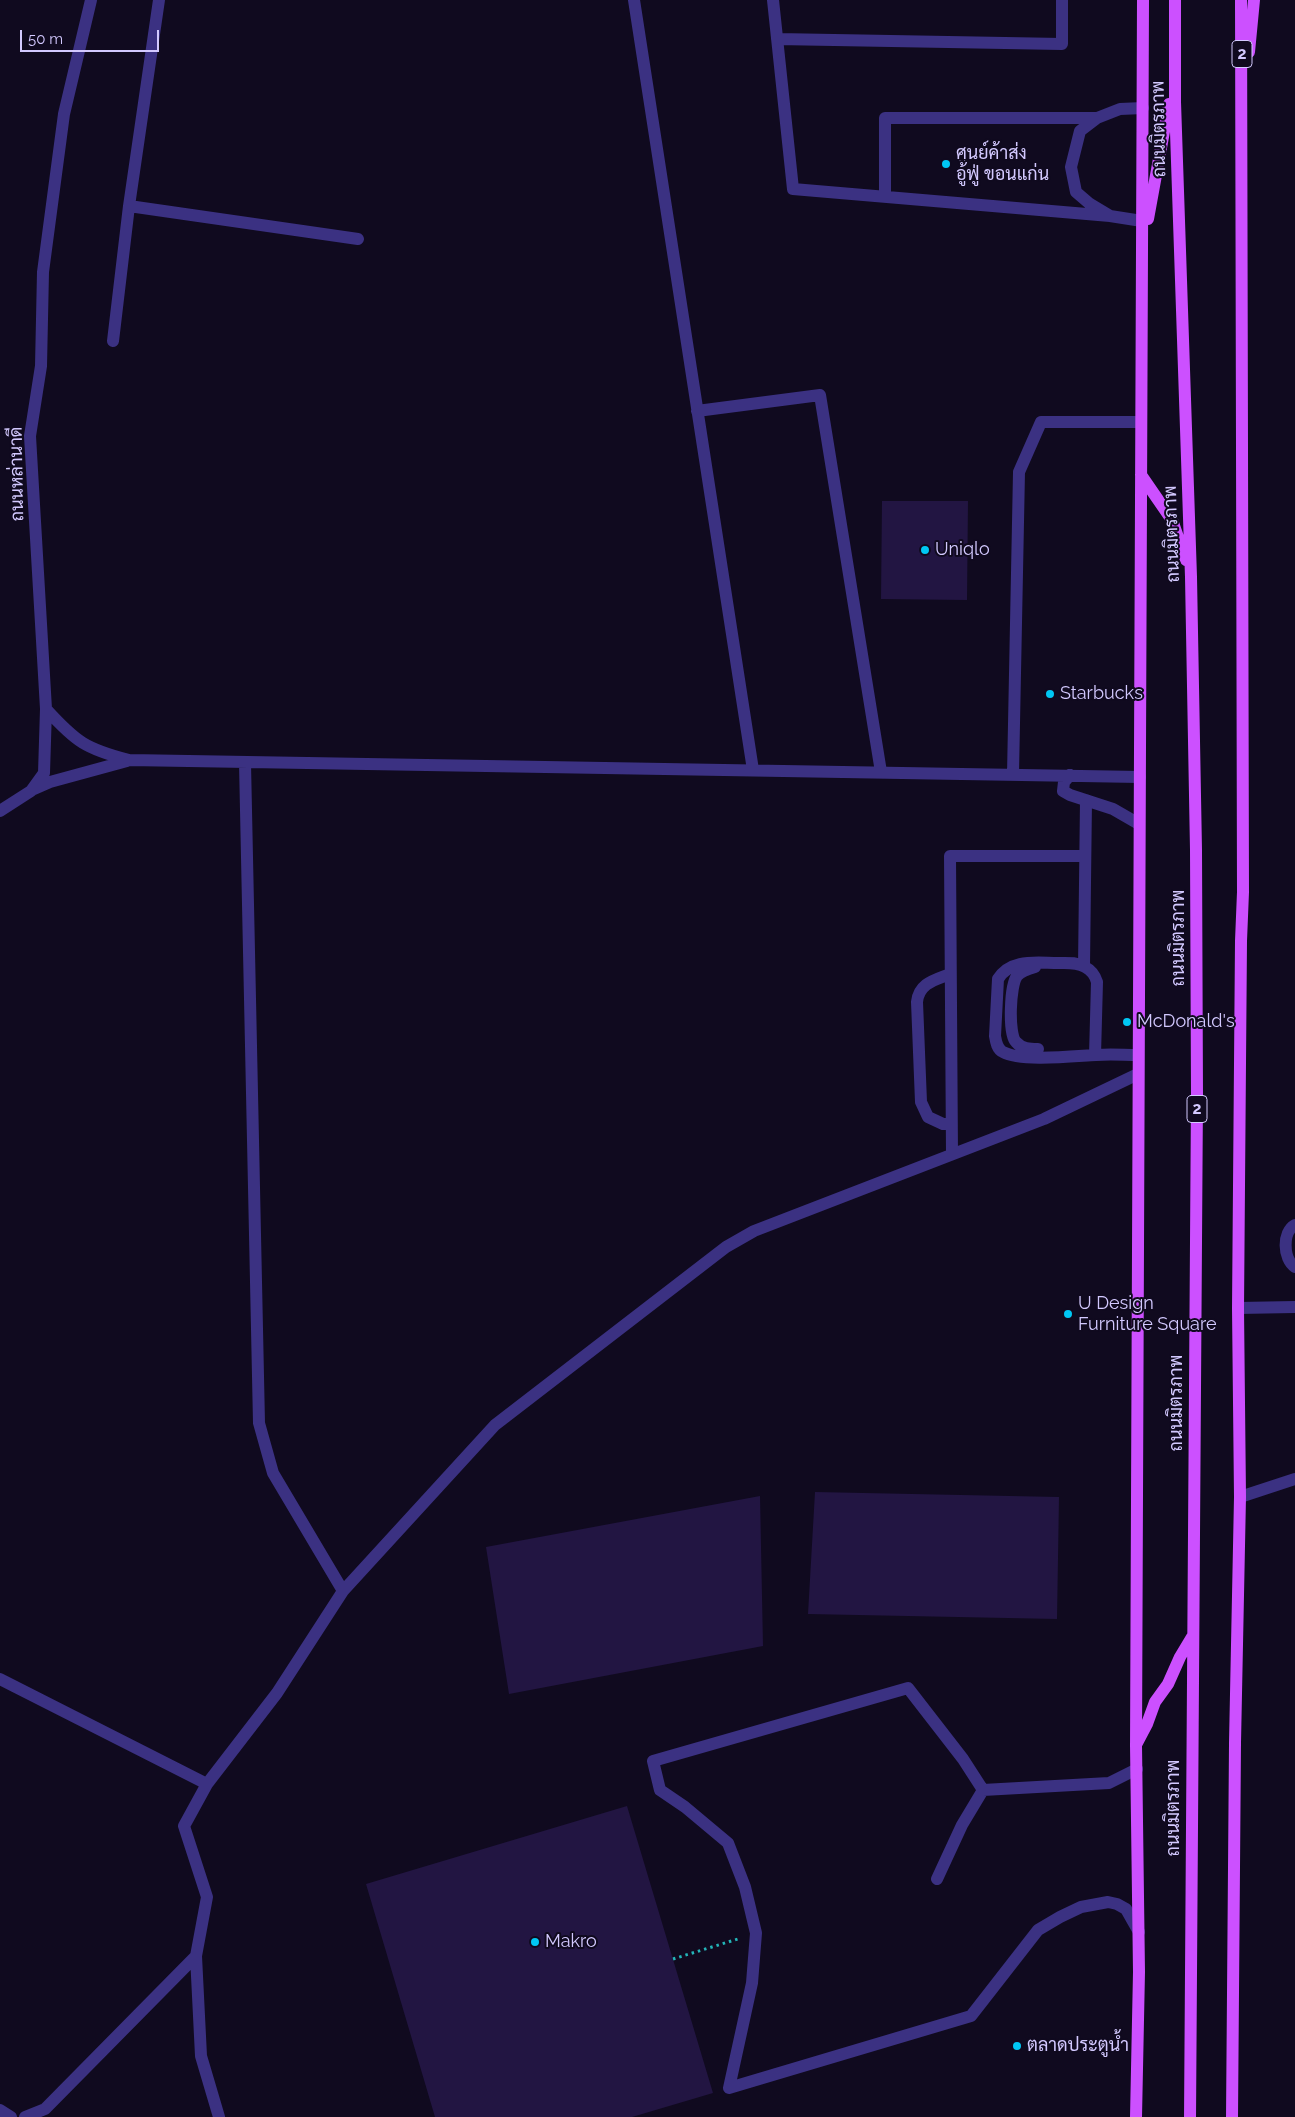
<!DOCTYPE html>
<meta charset="utf-8">
<style>
body{margin:0}
#map{position:relative;width:1295px;height:2117px;overflow:hidden;background:#100a1f;font-family:Raleway,sans-serif}
canvas{display:block}
.scale{position:absolute;left:20px;top:30px;width:139px;height:22px;box-sizing:border-box;border:2px solid #d3c9ff;border-top:0;padding-left:6px;font-size:15px;line-height:18px;white-space:nowrap;color:#d3c9ff;-webkit-text-stroke:4px #100a1f;paint-order:stroke}
</style>
<div id="map">
<canvas width="1295" height="2117"></canvas>
<div class="scale">50 m</div>
</div>
<script>
const ctx = document.querySelector('canvas').getContext('2d');
ctx.lineJoin = 'round';
function fill(path, color) { ctx.fillStyle = color; ctx.fill(path, 'evenodd'); }
function trace(path, color, width, dash) { ctx.strokeStyle = color; ctx.lineWidth = width; ctx.lineCap = dash ? 'butt' : 'round'; ctx.setLineDash(dash || []); ctx.stroke(path); }
function drawText(font, color, halo, rows, align = 'center') {
  ctx.font = font + ' Raleway,Sarabun,sans-serif'; ctx.lineWidth = 4; ctx.setLineDash([]); ctx.textBaseline = 'middle'; ctx.strokeStyle = halo; ctx.fillStyle = color; for (const [text, x, y, turn = 0] of rows) {
    ctx.save(); ctx.translate(x, y); ctx.rotate((+turn || 0) * Math.PI / 180); ctx.textAlign = isNaN(turn) ? turn : align; if (halo) ctx.strokeText(text, 0, 0); ctx.fillText(text, 0, 0); ctx.restore();
  }
}
fill(new Path2D(`
 M882,501H968L967,600L881,599Z
 M815,1492L1059,1497L1057,1619L808,1614Z
 M760,1496L763,1646L509,1694L486,1547Z
 M627,1806L713,2093L632,2117H435L366,1884Z`), '#221542');
trace(new Path2D(`
 M673,1959L741,1938`), '#23b5b8', 3, [2.5, 4]);
trace(new Path2D(`
 M634,0L753,770
 M773,0L793,189L1110,216
 M777,39L1062,44V0
 M885,196V118H1097
 M129,206L358,239
 M1142,221L1110,216L1090,204L1076,192L1071,167L1080,131L1097,118L1120,109L1143,108
 M113,341L129,206L159,0
 M697,411L820,395L881,772
 M46,709C76,742 86,749 129,760L1140,777
 M245,763L259,1423L273,1473L343,1591
 M1013,774L1019,472L1041,422H1141
 M1070,775L1064,782L1063,791L1070,795L1113,809L1139,824
 M34,789L50,782L127,761
 M0,811L31,791L44,773L46,709L30,436L41,366L43,272L64,114L91,0
 M1084,966L1086,800
 M1035,967C1028,969 1021,971 1017,976C1010,985 1008,1034 1016,1042C1022,1049 1030,1049 1038,1049
 M950,974C935,980 919,983 917,1002L921,1102L928,1117L943,1124H951
 M1095,1055L1097,982C1095,975 1091,970 1085,967C1077,962 1067,963 1058,963C1037,963 1011,958 998,979L995,1036C996,1042 997,1049 1003,1052C1021,1062 1075,1056 1096,1055C1110,1054 1124,1055 1138,1055
 M952,1154L950,856H1085
 M1295,1225C1282,1232 1283,1259 1295,1267
 M1238,1308L1295,1307
 M1240,1497L1295,1479
 M0,1679L207,1784
 M1137,1769L1109,1783L983,1790L963,1759L908,1688L653,1761L660,1790L685,1807L728,1843L745,1887L756,1933L752,1983L729,2088L971,2016L1038,1930L1060,1917L1081,1907L1108,1902L1117,1904L1126,1909L1139,1932
 M937,1879L962,1825L983,1790
 M0,2110L11,2117
 M25,2117L45,2109L196,1956
 M219,2117L201,2056L196,1956L207,1897L184,1826L207,1784L277,1693L343,1591L495,1425L726,1247L754,1231L1044,1119L1138,1074`), '#3b3182', 12);
trace(new Path2D(`
 M1175,0V102L1191,577L1196,850L1197,1095L1190,2117
 M1249,52L1254,0
 M1148,219L1169,104
 M1141,475L1172,520L1186,560
 M1137,1743L1147,1724L1155,1702L1168,1684L1180,1657L1192,1637
 M1136,2117L1139,1972L1136,1745L1143,0
 M1232,2117L1235,1743L1240,1497L1238,1308L1241,941L1243,892L1241,0`), '#cc50ff', 12);
for (const [x, y, r, color] of [
 [946,164,5,"#00c7f4"],
 [925,550,5,"#00c7f4"],
 [1050,694,5,"#00c7f4"],
 [1127,1022,5,"#00c7f4"],
 [1068,1314,5,"#00c7f4"],
 [535,1942,5,"#00c7f4"],
 [1017,2046,5,"#00c7f4"]
]) { const dot = new Path2D(); dot.arc(x, y, r, 0, 2 * Math.PI); ctx.fillStyle = color; ctx.fill(dot); trace(dot, '#100a1f', 2); }
for (const [x, y, w] of [
 [1242,54,20],
 [1197,1109,20]
]) { const box = new Path2D(); box.roundRect(x - w / 2, y - 13.5, w, 27, 4); ctx.fillStyle = '#100a1f'; ctx.fill(box); trace(box, '#d3c9ff', 1); }
drawText('bold 16px', '#d3c9ff', null, [
 ["2",1242,54],
 ["2",1197,1109]
]);
drawText('18px', '#d3c9ff', '#100a1f', [
 ["ถนนมิตรภาพ",1159,129,-91],
 ["ถนนหล่านาดี",17,474,-91],
 ["ถนนมิตรภาพ",1172,534,-92],
 ["ถนนมิตรภาพ",1179,938,-90],
 ["ถนนมิตรภาพ",1177,1403,-90],
 ["ถนนมิตรภาพ",1174,1808,-90]
]);
drawText('18px', '#d3c9ff', '#100a1f', [
 ["ศูนย์ค้าส่ง",956,154],
 ["อู้ฟู่ ขอนแก่น",956,175],
 ["Uniqlo",935,550],
 ["Starbucks",1060,694],
 ["McDonald's",1137,1022],
 ["U Design",1078,1304],
 ["Furniture Square",1078,1325],
 ["Makro",545,1942],
 ["ตลาดประตูน้ำ",1027,2046]
], 'left');
</script>
